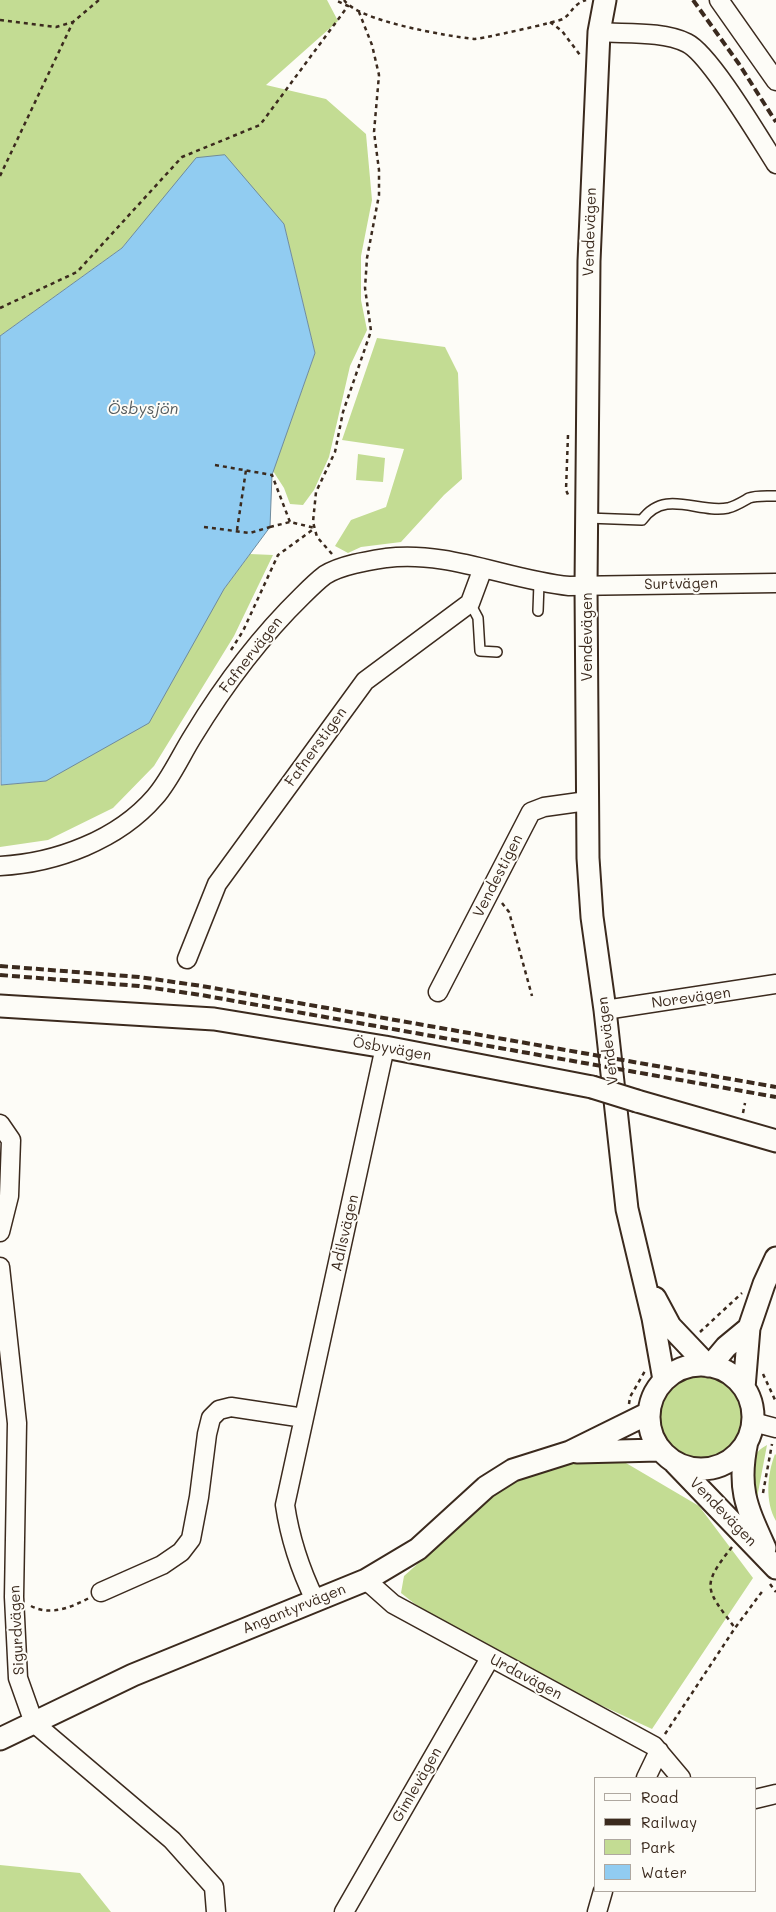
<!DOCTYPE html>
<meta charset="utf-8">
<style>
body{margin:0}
#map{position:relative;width:776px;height:1912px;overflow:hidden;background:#fdfcf7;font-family:Mali,sans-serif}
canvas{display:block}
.legend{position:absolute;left:594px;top:1777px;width:162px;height:115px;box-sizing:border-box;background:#fdfcf7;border:1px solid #afa8a0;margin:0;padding:6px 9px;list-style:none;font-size:15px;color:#3b2a1e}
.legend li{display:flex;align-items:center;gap:10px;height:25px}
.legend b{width:25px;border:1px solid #afa8a0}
</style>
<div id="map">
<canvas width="776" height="1912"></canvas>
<ul class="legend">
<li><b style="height:6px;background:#fdfcf7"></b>Road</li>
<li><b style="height:6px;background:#3b2a1e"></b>Railway</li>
<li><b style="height:14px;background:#c3dc93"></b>Park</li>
<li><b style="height:14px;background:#91ccf1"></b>Water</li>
</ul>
</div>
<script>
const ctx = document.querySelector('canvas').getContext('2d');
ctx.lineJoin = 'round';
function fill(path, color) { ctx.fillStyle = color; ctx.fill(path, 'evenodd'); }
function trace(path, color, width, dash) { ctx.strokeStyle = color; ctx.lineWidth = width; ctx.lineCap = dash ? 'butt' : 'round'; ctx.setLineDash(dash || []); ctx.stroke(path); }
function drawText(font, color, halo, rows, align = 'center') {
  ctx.font = font + ' Mali,sans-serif'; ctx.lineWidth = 4; ctx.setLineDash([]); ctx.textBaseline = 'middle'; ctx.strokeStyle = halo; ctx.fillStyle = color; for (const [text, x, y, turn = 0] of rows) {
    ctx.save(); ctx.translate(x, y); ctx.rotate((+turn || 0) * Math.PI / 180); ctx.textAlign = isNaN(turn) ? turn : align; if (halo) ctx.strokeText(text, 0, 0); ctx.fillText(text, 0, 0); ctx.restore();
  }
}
fill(new Path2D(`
 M0,0H327L338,21L266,85L326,99L366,134L372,200L361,256V300L367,330L350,366L329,457L314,490L303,505L290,504L284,488L273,471L315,353L284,224L153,212L122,248L0,336Z
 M377,338L445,347L458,373L462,479L444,495L401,542L361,547L348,553L335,546L351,520L386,507L404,449L342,440Z
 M358,454L385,458L383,482L356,480Z
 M250,554L273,555L234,636L154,766L113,808L48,840L0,847V785L46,781L224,589Z
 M658 1416a43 43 0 1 1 86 0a43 43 0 1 1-86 0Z
 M767,1445L756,1503C752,1481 743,1457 767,1445Z
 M775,1454L776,1455V1521C765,1502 767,1475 775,1454Z
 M597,1456L626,1463L699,1506L753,1578L652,1729C570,1690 470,1650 401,1593L404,1576L497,1493L541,1467Z
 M0,1865L80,1873L111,1912H0Z`), '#c3dc93');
const water = new Path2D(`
 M225,155L284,224L315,353L272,475L270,527L224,589L149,723L46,781L1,785L0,336L122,248L196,158Z`);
fill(water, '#91ccf1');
trace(water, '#6f8b9d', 1);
const service = new Path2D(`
 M587,518L642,520C665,488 698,514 728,508C736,506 742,502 749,498C756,495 768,496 776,496
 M470,603L478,618L480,651L497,652
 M538,611L539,583`);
const minor = new Path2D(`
 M719,0L776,81
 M599,32C626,34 663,31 687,43C710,54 760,139 776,164
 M0,866C56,863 118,840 155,797C170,780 181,755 193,736C224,685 260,637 302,596C309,589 317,581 325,575C341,565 367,561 386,558C448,550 508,580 569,586L776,583
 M187,959L217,884L365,681L470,603L483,568
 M438,992L531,812L544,807L587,801
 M605,1010L776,984
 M0,1124L11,1140L9,1196L0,1232
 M0,1267L17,1423L14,1597L18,1678L34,1723L172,1840L214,1887L216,1912
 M753,1422L776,1428
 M366,1580L393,1604L654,1746L681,1778
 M101,1592L162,1565L181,1552L191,1539L199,1497L207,1434L211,1418L219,1410L231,1407L304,1418
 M315,1600C300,1569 290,1539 285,1505L385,1047
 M646,1778L659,1751
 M755,1799L776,1794
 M344,1912L490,1658
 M597,1912L603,1891`);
const tertiary = new Path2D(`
 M605,0L599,32L589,261L586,586L588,858L592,917L605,1010L627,1209L653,1318L664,1380
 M0,1006L214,1019L385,1047L592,1087
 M637,1101L776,1141
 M655,1298L670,1326L708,1366
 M649 1417a52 52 0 1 1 104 0a52 52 0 1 1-104 0Z
 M710,1366L726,1347L749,1328
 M744,1388L749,1328L764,1284L776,1258
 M747,1441C737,1488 746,1506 765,1548
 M577,1452L659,1450
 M675,1463L776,1568
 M0,1739L133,1675L366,1580L418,1549L486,1487L513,1470L570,1452L649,1413`);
trace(service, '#3b2a1e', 12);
trace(minor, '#3b2a1e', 21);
trace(tertiary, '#3b2a1e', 25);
trace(new Path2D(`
 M344,0C358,21 447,36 474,39C481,39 557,22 563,19C573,12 572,5 586,0
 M0,20L56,27L73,22L99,0
 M550,22L562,31L580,55
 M0,176L73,22
 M0,308L77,272L182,157L260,125L348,6L335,0
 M568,435L566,490L569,497
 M215,465L272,475L290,522
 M204,527L250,533L270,527
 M270,527L290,522L315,528
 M237,530L246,470
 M332,554L317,537L313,522L316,492L335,452L343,412L371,331L365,288L367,258L379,195V170L374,132L379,75L372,45L359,12
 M231,650L243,631L278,555L315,528
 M502,903L509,912L532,996
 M743,1113L745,1103
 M700,1332L742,1293
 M763,1374L776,1402
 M629,1404L630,1397L645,1371
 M763,1493L772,1444
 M732,1547C700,1587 706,1589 735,1628
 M770,1584L776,1592
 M31,1606C50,1616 70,1608 89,1598
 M665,1734L735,1628L764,1589`), '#3b2a1e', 2.5, [4, 4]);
trace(service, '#fdfcf7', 9);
trace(minor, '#fdfcf7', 18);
trace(tertiary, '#fdfcf7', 21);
trace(new Path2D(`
 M693,0L739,64L776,122
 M0,966L139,977L202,986L776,1087
 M0,975L139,986L201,995L776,1097`), '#3b2a1e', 4, [8, 4]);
const tertiaryBridge = new Path2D(`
 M592,1087L637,1101`);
trace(tertiaryBridge, '#3b2a1e', 25, []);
trace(tertiaryBridge, '#fdfcf7', 21);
drawText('15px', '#3b2a1e', '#fdfcf7', [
 ["Vendevägen",590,232,-88],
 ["Surtvägen",681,584,-1],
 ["Vendevägen",587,637,-90],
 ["Fafnervägen",251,655,-52],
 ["Fafnerstigen",316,747,-54],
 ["Vendestigen",498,876,-63],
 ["Norevägen",691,998,-8],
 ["Vendevägen",608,1041,-97],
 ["Ösbyvägen",392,1049,10],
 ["Adilsvägen",345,1233,-77],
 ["Vendevägen",723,1512,46],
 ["Angantyrvägen",294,1609,-22],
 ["Sigurdvägen",17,1630,-93],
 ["Urdavägen",526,1677,28],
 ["Gimlevägen",417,1785,-60]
]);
drawText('italic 16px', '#555b5d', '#fdfcf7', [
 ["Ösbysjön",143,409]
]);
</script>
